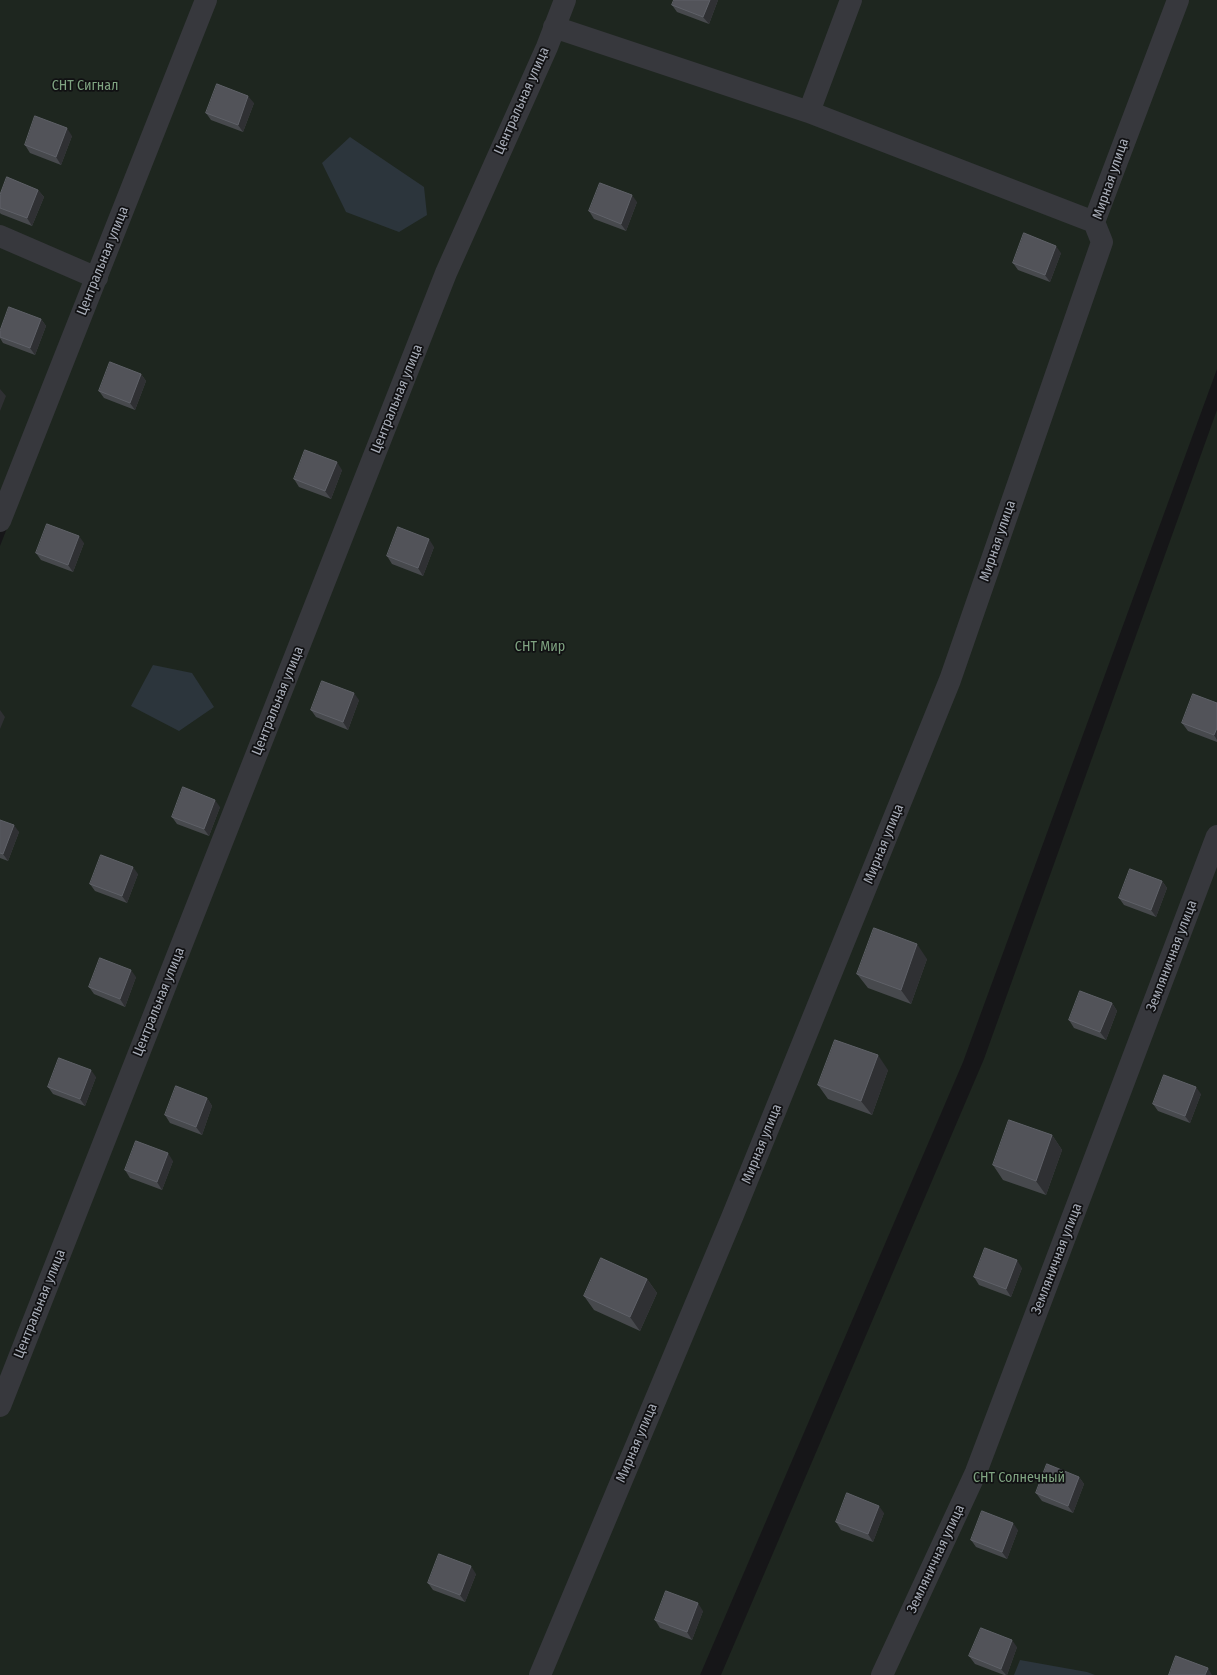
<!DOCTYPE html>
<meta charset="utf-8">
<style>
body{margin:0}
canvas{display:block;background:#161618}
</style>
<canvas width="1217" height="1675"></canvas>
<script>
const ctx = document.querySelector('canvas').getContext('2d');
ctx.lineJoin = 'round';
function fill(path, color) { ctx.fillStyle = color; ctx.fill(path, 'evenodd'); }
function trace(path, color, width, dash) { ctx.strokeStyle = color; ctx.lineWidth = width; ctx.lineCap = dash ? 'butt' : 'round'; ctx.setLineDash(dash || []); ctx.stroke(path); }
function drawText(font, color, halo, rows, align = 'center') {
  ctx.font = font + ' "Fira Sans Condensed",sans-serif'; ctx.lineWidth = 3.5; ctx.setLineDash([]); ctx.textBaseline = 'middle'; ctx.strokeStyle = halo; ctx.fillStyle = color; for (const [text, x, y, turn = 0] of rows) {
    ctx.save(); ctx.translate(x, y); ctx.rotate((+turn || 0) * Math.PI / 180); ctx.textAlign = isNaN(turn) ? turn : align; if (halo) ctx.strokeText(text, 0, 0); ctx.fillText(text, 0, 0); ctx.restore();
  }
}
fill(new Path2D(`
 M0,0H211L0,532Z
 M215,0H1217V369L963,1062L700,1675H0V546Z
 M1217,410V1675H721L984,1059Z`), '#1e261f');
fill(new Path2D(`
 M350,137L424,187L427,215L399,232L346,212L322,163Z
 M153,665L192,673L214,707L179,731L131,706Z
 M1020,1660L1087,1672L1095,1675H1014Z`), '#2c353c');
trace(new Path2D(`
 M554,27L809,112L1094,222
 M809,112L851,0
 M0,236L97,278
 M0,521L206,0
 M0,1406L446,273L547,47L565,0
 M540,1675L733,1215L950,680L1102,242L1094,222L1178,0
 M882,1675L976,1472L1217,836`), '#37383d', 22);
fill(new Path2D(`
 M718,0L709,24L677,12L672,5Z
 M254,103L243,132L211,120L206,113Z
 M72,136L61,165L30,153L25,145Z
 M38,190L44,197L32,226L1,214L0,213V195Z
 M637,202L626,231L594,219L589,211Z
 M1061,253L1050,282L1018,270L1013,263Z
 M41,319L46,326L35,355L3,343L0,338V331Z
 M141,374L146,381L135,410L104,398L99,391Z
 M342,470L331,499L299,487L294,479Z
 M84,543L73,572L41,560L36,553Z
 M434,547L423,576L392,564L387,556Z
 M359,700L348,730L316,717L311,710Z
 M1217,703V742L1188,731L1182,723Z
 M220,807L209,836L177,824L172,817Z
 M0,820L19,832L8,861L0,858Z
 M138,874L127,903L95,891L90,884Z
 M1162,881L1167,888L1156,917L1124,905L1119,898Z
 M927,959L911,1004L868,988L857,974Z
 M136,977L125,1007L94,994L89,987Z
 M1112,1003L1117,1011L1106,1040L1074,1028L1069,1020Z
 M888,1070L872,1115L828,1099L818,1085Z
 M96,1077L85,1106L53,1094L48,1087Z
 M1201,1094L1190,1123L1158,1111L1153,1104Z
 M207,1098L212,1106L202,1135L170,1123L165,1115Z
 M1052,1135L1062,1150L1046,1195L1003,1180L993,1165Z
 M173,1161L162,1190L130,1178L125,1170Z
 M1022,1268L1011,1297L979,1285L974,1277Z
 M647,1279L657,1293L640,1331L594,1310L584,1296Z
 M1079,1477L1084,1484L1073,1513L1042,1501L1036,1493Z
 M884,1513L873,1542L841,1530L836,1522Z
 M1018,1530L1007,1559L976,1547L971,1540Z
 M476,1574L465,1602L433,1590L428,1583Z
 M703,1611L692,1640L660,1628L655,1620Z
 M1017,1647L1007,1675H1004L975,1664L969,1656Z`), '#47494d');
fill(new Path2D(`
 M710,0H718L709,24L703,17Z
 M248,96L254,103L243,132L238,125Z
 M67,128L72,136L61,165L56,157Z
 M38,190L44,197L32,226L27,218Z
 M632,195L637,202L626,231L621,224Z
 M1056,246L1061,253L1050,282L1045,275Z
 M41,319L46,326L35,355L30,348Z
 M141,374L146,381L135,410L130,403Z
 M0,389L6,396L0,411Z
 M337,462L342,470L331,499L325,491Z
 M79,536L84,543L73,572L68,565Z
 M429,539L434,547L423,576L418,568Z
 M354,693L359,700L348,730L343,722Z
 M0,710L5,717L0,729Z
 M1217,728V740L1214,735Z
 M215,800L220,807L209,836L204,829Z
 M14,825L19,832L8,861L3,854Z
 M133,867L138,874L127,903L122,896Z
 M1162,881L1167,888L1156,917L1151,910Z
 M917,944L927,959L911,1004L901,990Z
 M131,970L136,977L125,1007L120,999Z
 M1112,1003L1117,1011L1106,1040L1100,1032Z
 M878,1055L888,1070L872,1115L861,1101Z
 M91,1070L96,1077L85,1106L80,1099Z
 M1196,1087L1201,1094L1190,1123L1185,1116Z
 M207,1098L212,1106L202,1135L196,1127Z
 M1052,1135L1062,1150L1046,1195L1036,1181Z
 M168,1153L173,1161L162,1190L157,1182Z
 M1017,1260L1022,1268L1011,1297L1006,1289Z
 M647,1279L657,1293L640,1331L630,1317Z
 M1079,1477L1084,1484L1073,1513L1068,1506Z
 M879,1506L884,1513L873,1542L868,1534Z
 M1013,1523L1018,1530L1007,1559L1002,1552Z
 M471,1566L476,1574L465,1602L460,1595Z
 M698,1603L703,1611L692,1640L687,1632Z
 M1012,1640L1017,1647L1007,1675H1006L1001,1669Z
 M1208,1668L1212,1675H1205Z`), '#2f3033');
const building = new Path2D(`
 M674,0H710L703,17L672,5Z
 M217,84L248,96L238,125L206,113Z
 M35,116L67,128L56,157L25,145Z
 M7,177L38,190L27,218L0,208V195Z
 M600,183L632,195L621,224L589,211Z
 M1024,233L1056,246L1045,275L1013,263Z
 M9,307L41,319L30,348L0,337V331Z
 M110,362L141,374L130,403L99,391Z
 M305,450L337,462L325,491L294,479Z
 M47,524L79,536L68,565L36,553Z
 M398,527L429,539L418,568L387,556Z
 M322,681L354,693L343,722L311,710Z
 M1193,694L1217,703V728L1214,735L1182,723Z
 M183,787L215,800L204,829L172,817Z
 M0,820L14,825L3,854L0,853Z
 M101,855L133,867L122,896L90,884Z
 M1130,869L1162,881L1151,910L1119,898Z
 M874,928L917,944L901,990L857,974Z
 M100,958L131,970L120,999L89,987Z
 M1080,991L1112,1003L1100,1032L1069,1020Z
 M835,1040L878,1055L861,1101L818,1085Z
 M59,1058L91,1070L80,1099L48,1087Z
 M1164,1075L1196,1087L1185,1116L1153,1104Z
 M176,1086L207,1098L196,1127L165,1115Z
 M1009,1120L1052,1135L1036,1181L993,1165Z
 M136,1141L168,1153L157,1182L125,1170Z
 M985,1248L1017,1260L1006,1289L974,1277Z
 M601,1258L647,1279L630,1317L584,1296Z
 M1047,1464L1079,1477L1068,1506L1036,1493Z
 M847,1493L879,1506L868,1534L836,1522Z
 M982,1511L1013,1523L1002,1552L971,1540Z
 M439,1554L471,1566L460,1595L428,1583Z
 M666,1591L698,1603L687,1632L655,1620Z
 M981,1628L1012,1640L1001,1669L969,1656Z
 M1176,1656L1208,1668L1205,1675H1169Z`);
fill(building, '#525359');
trace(building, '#5f6168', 1);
drawText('14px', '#7fa381', '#111113', [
 ["СНТ Сигнал",85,86],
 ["СНТ Мир",540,647],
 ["СНТ Солнечный",1019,1478]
]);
drawText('14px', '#a8adb8', '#111113', [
 ["Центральная улица",522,101,-66],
 ["Мирная улица",1111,179,-71],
 ["Центральная улица",103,261,-68],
 ["Центральная улица",397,399,-68],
 ["Мирная улица",998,541,-71],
 ["Центральная улица",278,701,-68],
 ["Мирная улица",884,844,-68],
 ["Земляничная улица",1172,956,-69],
 ["Центральная улица",159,1002,-68],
 ["Мирная улица",762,1144,-68],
 ["Земляничная улица",1057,1259,-69],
 ["Центральная улица",40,1304,-68],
 ["Мирная улица",637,1443,-67],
 ["Земляничная улица",936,1559,-65]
]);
</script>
